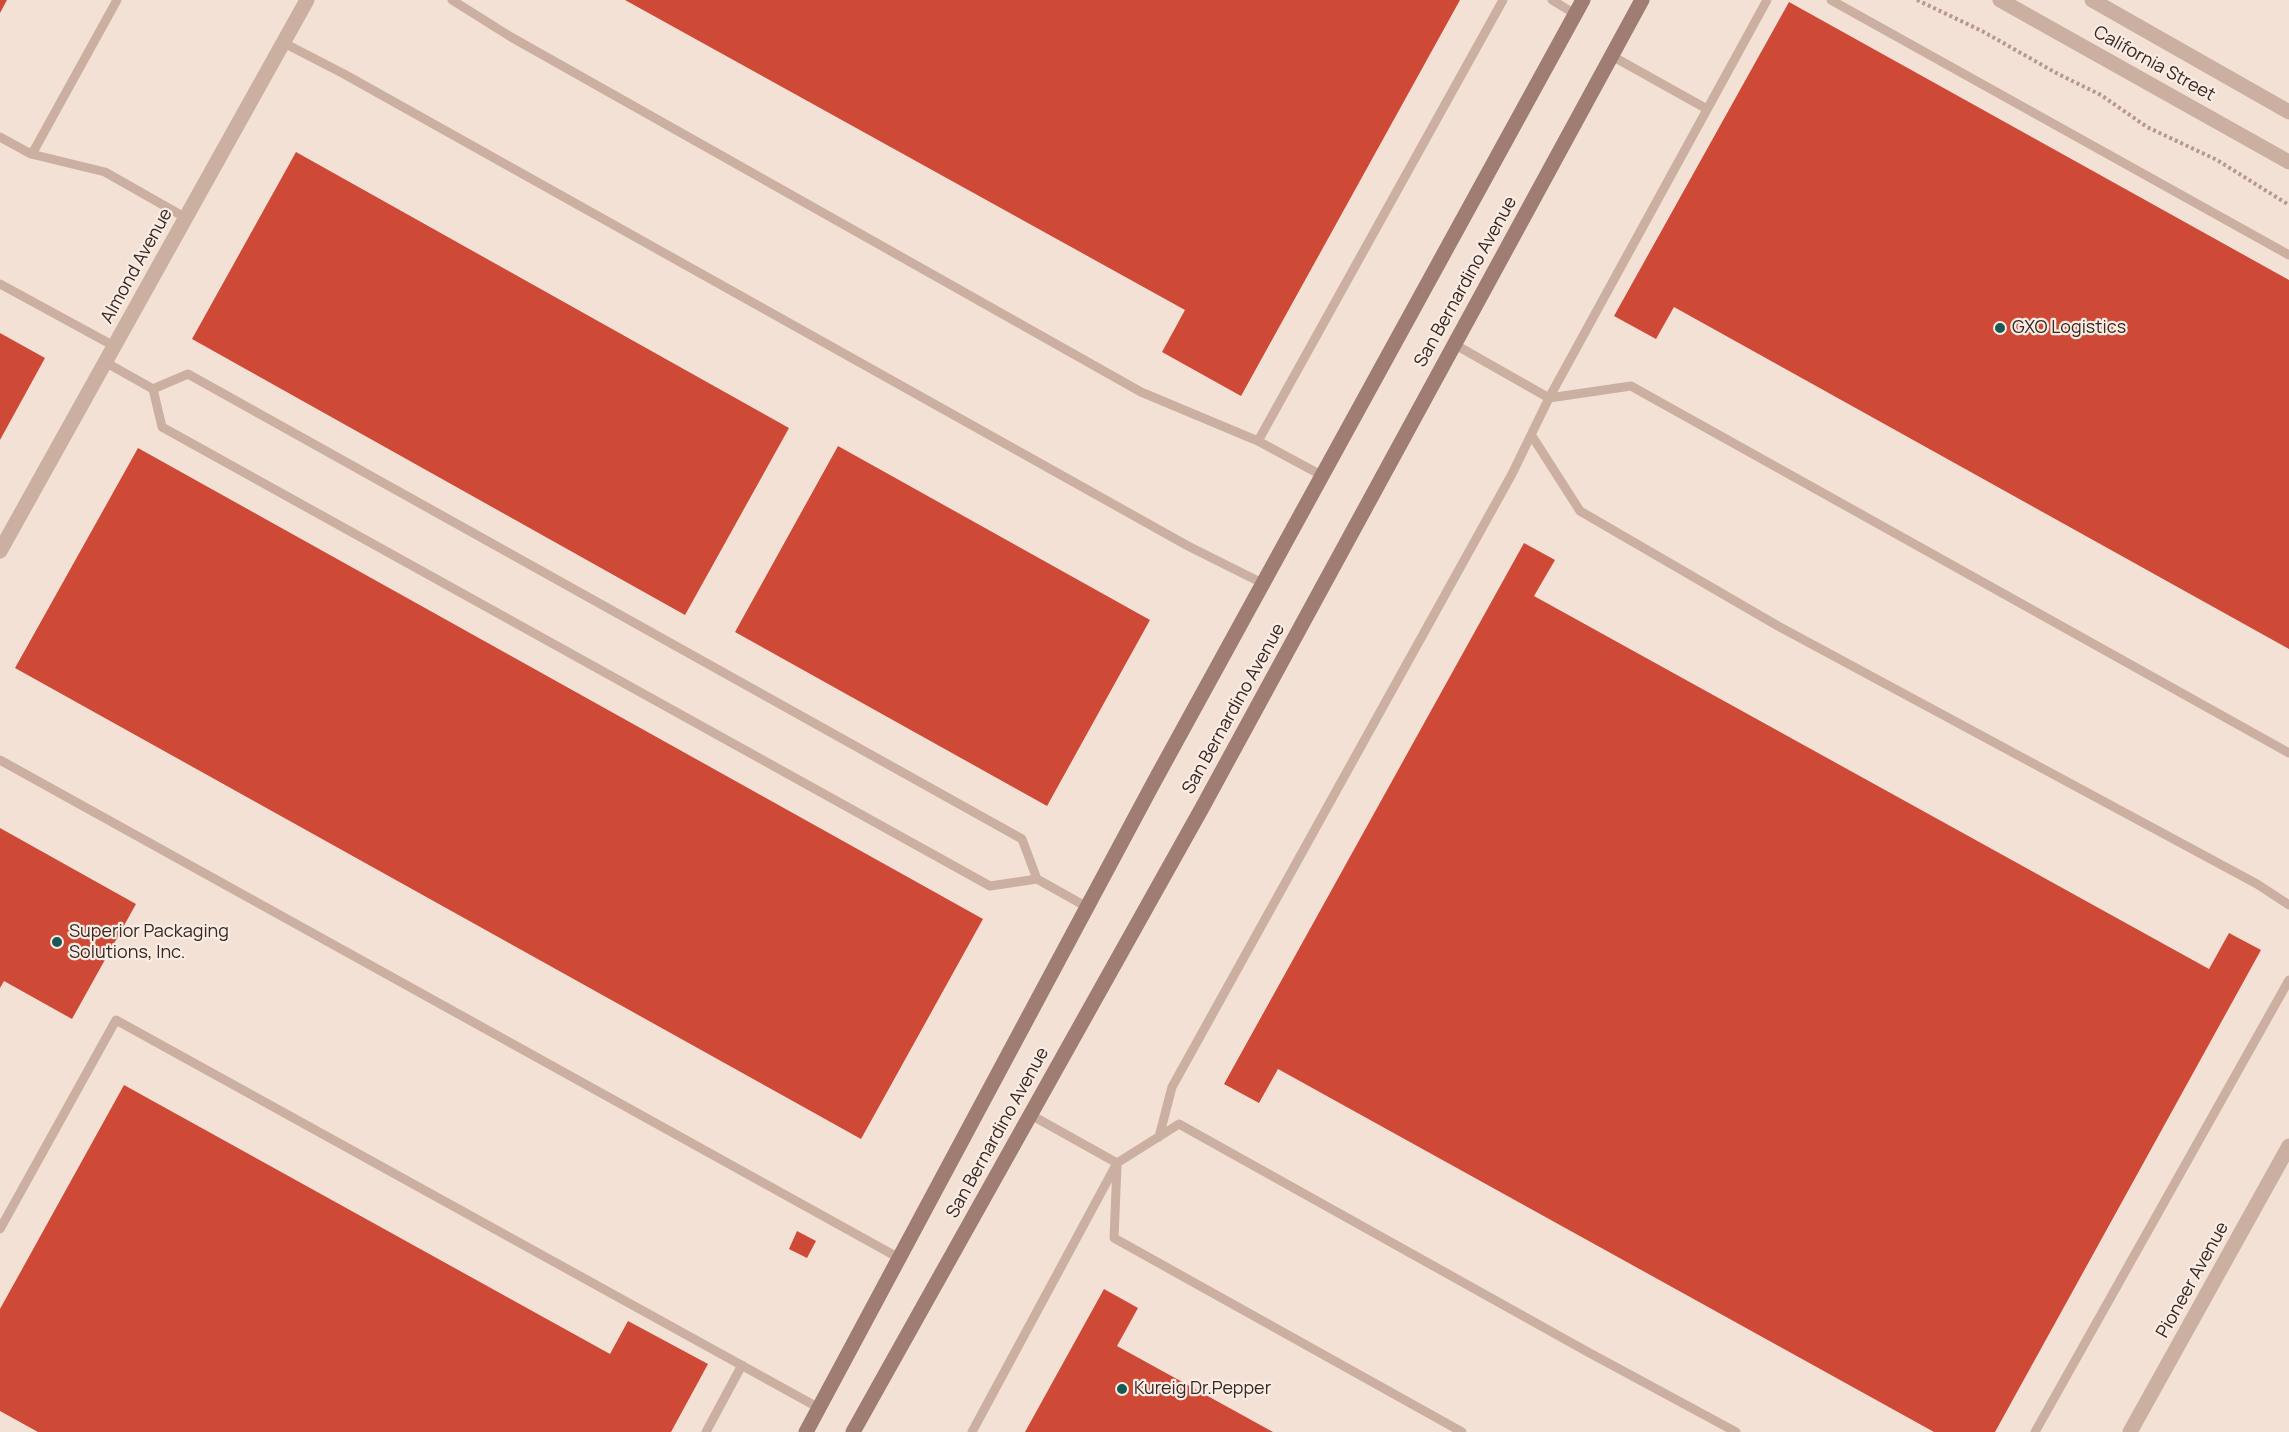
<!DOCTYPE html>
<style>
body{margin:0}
canvas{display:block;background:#f3e1d6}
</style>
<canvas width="2289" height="1432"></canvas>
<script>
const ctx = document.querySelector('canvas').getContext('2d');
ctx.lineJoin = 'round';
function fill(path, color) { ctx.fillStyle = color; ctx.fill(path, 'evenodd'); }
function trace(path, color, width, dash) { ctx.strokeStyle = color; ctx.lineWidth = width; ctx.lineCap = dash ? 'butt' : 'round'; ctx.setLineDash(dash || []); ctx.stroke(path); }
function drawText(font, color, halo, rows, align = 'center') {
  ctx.font = font + ' Manrope,sans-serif'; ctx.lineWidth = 4.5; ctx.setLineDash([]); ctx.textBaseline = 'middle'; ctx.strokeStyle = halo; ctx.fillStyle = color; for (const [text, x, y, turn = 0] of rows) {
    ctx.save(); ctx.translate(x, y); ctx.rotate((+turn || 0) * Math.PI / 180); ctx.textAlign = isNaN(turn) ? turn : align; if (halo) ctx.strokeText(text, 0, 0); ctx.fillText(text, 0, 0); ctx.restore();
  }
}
fill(new Path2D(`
 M0,0H7L0,13Z
 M625,0H1460L1241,396L1162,352L1185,310Z
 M1789,2L2289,280V649L1674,307L1656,339L1614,316Z
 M296,152L789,428L685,615L192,339Z
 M0,333L45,358L0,440Z
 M838,446L1150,620L1047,806L735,632Z
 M138,448L983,919L861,1139L15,668Z
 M1524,543L1555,560L1534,596L2209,969L2229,933L2261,950L1995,1432H1934L1278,1069L1259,1103L1224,1084Z
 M0,828L136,904L72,1019L4,981L0,988Z
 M124,1085L610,1354L628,1321L708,1364L671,1432H38L0,1411V1309Z
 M797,1231L816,1241L807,1258L789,1249Z
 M1104,1289L1138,1308L1117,1346L1273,1432H1025Z`), '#cf4937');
trace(new Path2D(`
 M1917,0L1982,31L2058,74L2101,95L2147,127L2217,160L2289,205`), '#b7998c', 4, [3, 3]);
trace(new Path2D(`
 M452,0L511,37L1141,392L1258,441L1321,475
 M1552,0L1575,14
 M1831,0L2289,255
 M284,43L344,74L1188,546L1262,583
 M1612,56L1707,109
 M0,137L31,154L105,172L186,218
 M32,154L117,0
 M0,284L114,346
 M1454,344L1549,398L1631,386L2289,753
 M105,362L153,389L188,374L1022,839L1037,879L1087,907
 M153,389L162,427L990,886L1037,879
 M1532,436L1580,511L1778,626L2257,884L2289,905
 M1258,441L1503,0
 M0,760L899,1258
 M1031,1115L1117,1163
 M1159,1137L1172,1087L1512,474L1549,398L1767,0
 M1117,1166L1114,1238L1462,1432
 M0,1229L116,1020L819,1408
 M706,1432L742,1365
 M972,1432L1117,1163L1179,1124L1586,1351L1736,1432
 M2035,1432L2289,980`), '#cbafa1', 9);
trace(new Path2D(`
 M2130,1432L2289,1146`), '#cbafa1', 15);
trace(new Path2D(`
 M2000,0L2289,162
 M2092,0L2289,112
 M0,551L307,0`), '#cbafa1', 15);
trace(new Path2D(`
 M806,1432L1154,782L1583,0
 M853,1432L1202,808L1642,0`), '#9f7d73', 15);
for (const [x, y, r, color] of [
 [2000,328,6,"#185955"],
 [57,942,6,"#185955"],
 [1122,1389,6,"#185955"]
]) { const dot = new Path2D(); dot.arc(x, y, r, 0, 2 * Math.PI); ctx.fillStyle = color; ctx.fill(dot); trace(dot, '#faece2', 2); }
drawText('18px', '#352825', '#faece2', [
 ["California Street",2154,64,29],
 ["Almond Avenue",137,266,-61],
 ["San Bernardino Avenue",1466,282,-61],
 ["San Bernardino Avenue",1234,709,-61],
 ["San Bernardino Avenue",998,1133,-61],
 ["Pioneer Avenue",2193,1280,-61]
]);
drawText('18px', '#352825', '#faece2', [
 ["GXO Logistics",2012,328],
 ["Superior Packaging",69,932],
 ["Solutions, Inc.",69,953],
 ["Kureig Dr.Pepper",1134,1389]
], 'left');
</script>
